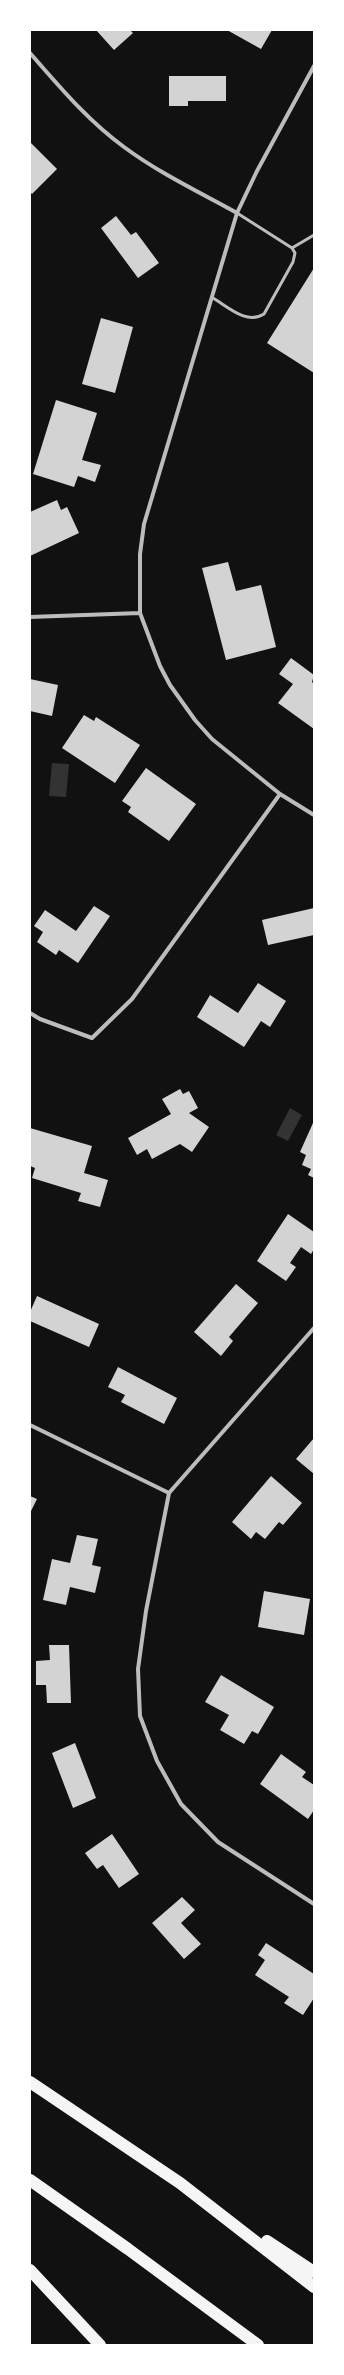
<!DOCTYPE html>
<style>
body{margin:0}
#map{position:relative;width:344px;height:2375px;overflow:hidden;background:#111;font-family:"Zilla Slab",serif}
canvas{display:block}
.frame{position:absolute;inset:0;border:31px solid #fff;pointer-events:none}
</style>
<div id="map">
<canvas width="344" height="2375"></canvas>
<div class="frame"></div>
</div>
<script>
const ctx = document.querySelector('canvas').getContext('2d');
ctx.lineJoin = 'round';
function fill(path, color) { ctx.fillStyle = color; ctx.fill(path, 'evenodd'); }
function trace(path, color, width, dash) { ctx.strokeStyle = color; ctx.lineWidth = width; ctx.lineCap = dash ? 'butt' : 'round'; ctx.setLineDash(dash || []); ctx.stroke(path); }
fill(new Path2D(`
 M52,763L69,764L66,797L49,796Z
 M290,1108L302,1115L288,1141L276,1135Z`), '#333');
fill(new Path2D(`
 M96,30H130L133,33L114,50Z
 M227,30H272L261,49Z
 M169,76H226V101H188V106H169Z
 M30,142L57,169L32,194L30,192Z
 M116,216L131,235L136,232L159,263L138,278L101,228Z
 M314,268V373L267,343Z
 M101,318L133,327L115,393L82,384Z
 M56,400L97,413L82,460L101,465L95,482L78,476L74,487L33,474Z
 M57,500L61,510L67,507L79,533L30,556V512Z
 M228,562L236,591L261,585L276,647L226,660L202,568Z
 M291,658L314,675L312,682L314,684V729L278,703L293,684L279,674Z
 M30,679L58,685L52,716L30,711Z
 M84,715L94,721L96,717L140,745L115,783L62,748Z
 M146,768L196,804L169,841L128,812L131,807L122,801Z
 M94,906L110,916L78,963L59,950L56,955L37,942L43,932L34,926L45,910L76,931Z
 M314,908V935L268,945L262,920Z
 M258,983L286,1001L270,1027L261,1021L244,1047L197,1017L210,995L238,1013Z
 M180,1089L183,1094L189,1091L198,1108L189,1113L209,1127L192,1152L180,1144L152,1159L147,1149L137,1155L128,1138L171,1114L162,1099Z
 M313,1123L314,1124V1178L308,1175L311,1169L302,1165L306,1155L300,1152Z
 M30,1128L92,1146L84,1173L108,1180L100,1207L78,1201L81,1193L32,1178L35,1168L30,1166Z
 M288,1214L314,1232V1249L311,1254L301,1247L290,1263L296,1267L286,1281L257,1261Z
 M236,1284L258,1303L229,1337L233,1341L221,1356L194,1332Z
 M37,1296L99,1324L89,1347L30,1321V1312Z
 M118,1367L177,1398L164,1424L121,1402L125,1395L108,1387Z
 M314,1438V1474L296,1459Z
 M271,1476L302,1503L283,1525L279,1522L265,1539L256,1532L251,1539L232,1522Z
 M30,1496L37,1499L30,1513Z
 M77,1535L98,1539L92,1565L101,1567L95,1593L70,1587L66,1605L43,1600L52,1559L70,1563Z
 M264,1591L310,1599L304,1635L258,1627Z
 M49,1645H69L71,1703H47L46,1685H36V1661L50,1660Z
 M221,1675L274,1707L258,1734L252,1731L244,1744L220,1730L229,1715L205,1702Z
 M75,1743L96,1798L73,1808L52,1753Z
 M281,1754L306,1772L302,1777L314,1785V1810L308,1819L260,1784Z
 M112,1834L139,1874L119,1888L103,1865L97,1869L85,1853Z
 M182,1897L195,1910L181,1923L201,1944L184,1959L152,1923Z
 M266,1943L314,1974V1998L303,2015L284,2003L289,1997L255,1975L265,1960L258,1955Z`), '#d3d3d3');
trace(new Path2D(`
 M292,248L314,235
 M213,298C228,307 247,325 264,314L293,262L295,253L292,248L237,213`), '#bcbcbc', 3);
trace(new Path2D(`
 M30,53C59,86 88,121 124,147C159,173 199,192 237,213
 M314,66L257,171L237,213L144,524L140,554V613L160,666L170,685L195,720L212,739L280,794L314,815
 M30,617L140,613
 M30,1013L40,1019L92,1038L132,999L280,794
 M314,1328L169,1493L146,1611L138,1669L140,1716L157,1761L181,1804L218,1842L314,1904
 M30,1425L169,1493`), '#bcbcbc', 4);
trace(new Path2D(`
 M30,2082L180,2183L314,2287
 M30,2180L128,2249L258,2345
 M267,2241L314,2272
 M30,2270L100,2345`), '#f5f5f5', 12);
</script>
